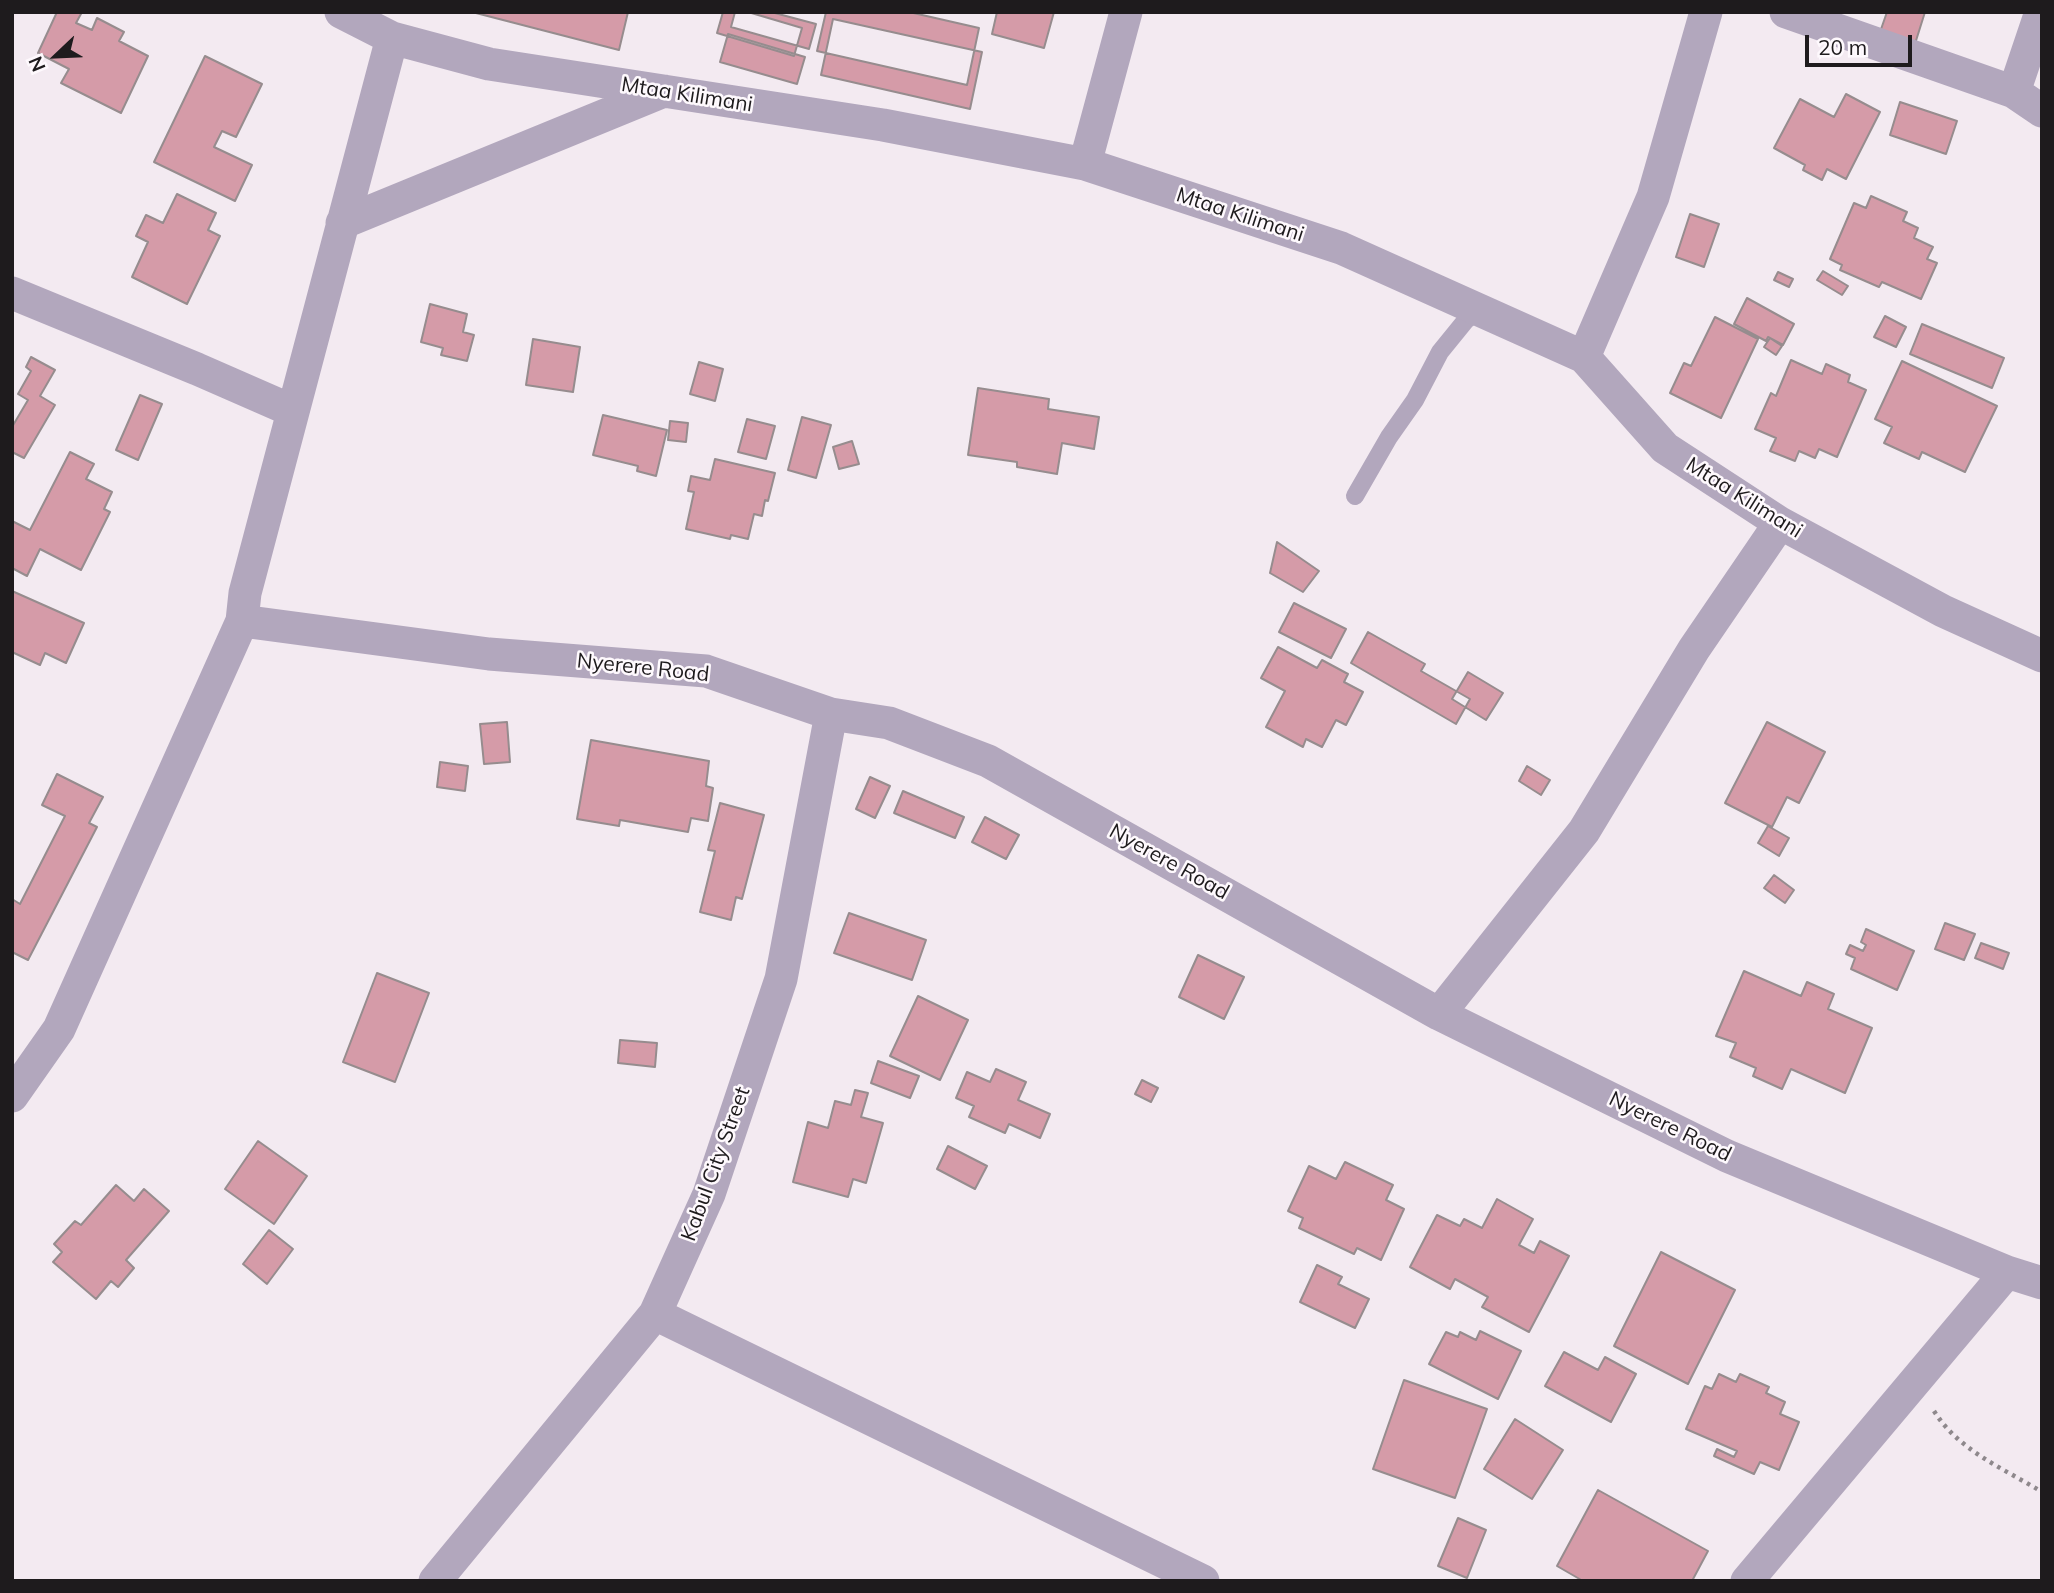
<!DOCTYPE html>
<style>
body{margin:0}
#map{position:relative;width:2054px;height:1593px;overflow:hidden;background:#f3eaf1;font-family:Mulish,sans-serif}
canvas{display:block}
.frame{position:absolute;inset:0;border:14px solid #1e1b1d;pointer-events:none}
.north{position:absolute;left:21px;top:21px;width:70px;height:70px;-webkit-text-stroke:5px #fef9fd;paint-order:stroke;rotate:247deg;font-size:19px;font-weight:700;line-height:28px;text-align:center;color:#1e1b1d}
.north::after{content:'';display:block;margin:auto;width:24px;height:32px;background:#1e1b1d;clip-path:polygon(50% 0,100% 100%,50% 72%,0 100%)}
.scale{position:absolute;left:1805px;top:35px;width:107px;height:32px;box-sizing:border-box;border:4px solid #1e1b1d;border-top:0;padding-left:9px;font-size:21px;line-height:24px;white-space:nowrap;color:#1e1b1d;-webkit-text-stroke:5px #fef9fd;paint-order:stroke}
</style>
<div id="map">
<canvas width="2054" height="1593"></canvas>
<div class="frame"></div>
<div class="north">N</div>
<div class="scale">20 m</div>
</div>
<script>
const ctx = document.querySelector('canvas').getContext('2d');
ctx.lineJoin = 'round';
function fill(path, color) { ctx.fillStyle = color; ctx.fill(path, 'evenodd'); }
function trace(path, color, width, dash) { ctx.strokeStyle = color; ctx.lineWidth = width; ctx.lineCap = dash ? 'butt' : 'round'; ctx.setLineDash(dash || []); ctx.stroke(path); }
function drawText(font, color, halo, rows, align = 'center') {
  ctx.font = font + ' Mulish,sans-serif'; ctx.lineWidth = 5; ctx.setLineDash([]); ctx.textBaseline = 'middle'; ctx.strokeStyle = halo; ctx.fillStyle = color; for (const [text, x, y, turn = 0] of rows) {
    ctx.save(); ctx.translate(x, y); ctx.rotate((+turn || 0) * Math.PI / 180); ctx.textAlign = isNaN(turn) ? turn : align; if (halo) ctx.strokeText(text, 0, 0); ctx.fillText(text, 0, 0); ctx.restore();
  }
}
const building = new Path2D(`
 M57,12H82L76,23L92,30L97,18L124,32L119,41L148,56L121,113L61,83L69,69L38,53Z
 M472,12H628L619,50Z
 M723,12H748L802,28L794,56L717,33Z
 M735,12H771L816,24L809,49L731,27Z
 M826,12H909L979,28L967,85L817,51Z
 M997,12H1054L1044,48L992,34Z
 M1887,12H1925L1914,47L1879,35Z
 M833,19L982,52L970,109L821,75Z
 M728,34L805,57L797,84L720,62Z
 M205,56L262,84L236,137L222,131L214,147L252,165L235,201L154,162Z
 M1846,94L1880,112L1846,179L1827,169L1822,180L1803,170L1805,165L1774,148L1800,99L1834,117Z
 M1900,102L1957,121L1946,154L1890,135Z
 M177,194L216,213L208,230L220,236L187,304L132,277L148,242L136,236L146,215L163,223Z
 M1871,196L1907,212L1903,221L1918,228L1914,238L1933,247L1927,259L1937,263L1921,299L1882,282L1879,287L1840,270L1842,265L1830,259L1854,203L1866,208Z
 M1690,214L1719,224L1704,267L1676,257Z
 M1823,271L1848,286L1842,295L1817,280Z
 M1778,272L1793,279L1789,287L1774,280Z
 M1747,298L1794,324L1783,345L1768,337L1766,341L1734,324Z
 M430,304L467,314L463,332L474,335L467,361L441,355L443,348L421,342Z
 M1885,316L1906,327L1896,347L1874,337Z
 M1715,317L1758,339L1721,418L1670,393L1684,363L1691,366Z
 M1922,324L2004,358L1992,388L1910,354Z
 M1770,338L1782,346L1776,355L1764,347Z
 M533,339L580,347L573,392L526,385Z
 M31,357L55,370L40,396L55,405L24,458L12,452V427L28,400L18,394L31,371L26,367Z
 M1791,360L1822,374L1826,364L1850,375L1848,382L1866,390L1837,457L1819,449L1815,458L1799,451L1795,461L1770,451L1776,438L1755,429L1771,393L1776,396Z
 M1902,361L1997,406L1965,472L1922,452L1919,459L1884,443L1892,427L1875,419Z
 M699,362L723,369L715,401L690,394Z
 M978,388L1049,399L1048,409L1099,417L1094,449L1062,443L1057,474L1017,467V462L968,455Z
 M140,395L162,404L138,460L116,450Z
 M603,415L667,430L656,476L637,471L638,466L593,455Z
 M802,417L831,425L816,478L788,470Z
 M747,419L775,426L766,459L738,452Z
 M670,421L688,423L686,442L668,440Z
 M852,441L859,464L839,469L833,447Z
 M70,452L94,464L86,479L112,492L104,509L110,512L81,570L40,549L27,576L12,568V521L30,530Z
 M715,459L775,473L768,501L765,500L762,516L754,514L748,539L731,535L730,539L686,529L694,492L688,491L691,476L710,480Z
 M1277,542L1319,571L1303,592L1270,573Z
 M12,591L84,623L66,663L45,653L40,665L12,652Z
 M1294,603L1346,629L1331,658L1279,632Z
 M1368,632L1425,664L1421,671L1470,699L1456,724L1351,663Z
 M1278,647L1317,668L1322,660L1348,674L1344,682L1363,692L1346,725L1336,720L1322,747L1306,739L1303,747L1266,727L1285,691L1261,678Z
 M1468,672L1503,693L1486,720L1452,699Z
 M507,722L510,762L484,764L480,724Z
 M1767,722L1825,752L1799,803L1787,797L1772,827L1725,803Z
 M591,740L709,761L706,786L713,788L708,821L691,818L688,832L620,820L619,826L577,819Z
 M440,762L468,766L465,791L437,787Z
 M1527,766L1550,780L1541,795L1519,781Z
 M57,774L103,797L89,823L97,827L28,960L12,952V899L20,904L65,816L42,805Z
 M870,777L890,786L875,818L856,809Z
 M903,791L964,817L955,838L894,813Z
 M720,803L764,815L742,899L736,897L731,920L700,912L715,851L708,850Z
 M985,817L1019,835L1006,859L972,842Z
 M1768,826L1789,838L1779,856L1758,843Z
 M1774,875L1794,890L1785,903L1764,888Z
 M849,913L926,940L912,980L834,953Z
 M1945,923L1975,934L1964,960L1935,949Z
 M1866,929L1914,951L1897,990L1851,969L1855,958L1846,954L1850,945L1863,951L1866,945L1861,942Z
 M1981,943L2009,953L2003,969L1975,958Z
 M1198,955L1244,977L1224,1019L1179,997Z
 M1744,971L1801,996L1807,982L1834,994L1828,1009L1872,1028L1845,1093L1791,1069L1782,1089L1753,1076L1756,1068L1730,1057L1736,1043L1716,1036Z
 M377,973L429,993L395,1082L343,1062Z
 M918,996L968,1020L940,1080L890,1056Z
 M620,1040L657,1043L655,1067L618,1063Z
 M878,1061L919,1076L910,1098L871,1083Z
 M996,1069L1026,1082L1018,1100L1050,1114L1040,1138L1009,1124L1005,1133L969,1117L974,1106L956,1098L967,1072L990,1082Z
 M1142,1080L1158,1088L1151,1102L1135,1094Z
 M855,1090L868,1093L861,1117L883,1123L866,1183L853,1179L848,1197L793,1182L808,1122L828,1128L835,1101L851,1105Z
 M258,1141L307,1176L274,1224L225,1189Z
 M948,1146L987,1166L975,1189L937,1169Z
 M1345,1162L1393,1185L1386,1200L1404,1209L1381,1260L1357,1248L1354,1254L1299,1228L1303,1218L1288,1211L1309,1166L1336,1179Z
 M116,1185L134,1201L144,1189L169,1211L126,1260L134,1268L118,1287L111,1281L96,1299L53,1262L62,1252L54,1244L75,1221L81,1225Z
 M1497,1199L1533,1219L1519,1245L1534,1253L1540,1241L1569,1256L1529,1332L1482,1307L1488,1297L1455,1279L1450,1289L1410,1267L1437,1215L1460,1226L1464,1219L1482,1228Z
 M269,1230L293,1249L267,1284L243,1264Z
 M1661,1252L1735,1290L1688,1384L1614,1346Z
 M1317,1265L1342,1277L1338,1284L1369,1299L1355,1328L1300,1302Z
 M1480,1331L1521,1351L1498,1399L1429,1364L1446,1332L1458,1337L1460,1332L1476,1340Z
 M1564,1352L1598,1370L1605,1357L1636,1374L1611,1422L1545,1386Z
 M1719,1374L1736,1382L1740,1374L1769,1387L1766,1393L1785,1402L1780,1414L1799,1422L1779,1470L1760,1462L1754,1474L1714,1456L1717,1449L1734,1457L1737,1451L1686,1429L1705,1386L1712,1389Z
 M1404,1380L1487,1409L1455,1498L1373,1469Z
 M1515,1419L1563,1450L1532,1499L1484,1469Z
 M1598,1490L1708,1551L1692,1581H1583L1557,1566Z
 M1458,1518L1486,1530L1467,1578L1438,1566Z`);
fill(building, '#d59ba8');
trace(building, '#968c8e', 2);
trace(new Path2D(`
 M1934,1411C1959,1451 2003,1468 2042,1492`), '#8e888c', 4.5, [3.5, 5]);
trace(new Path2D(`
 M1355,496L1389,437L1415,400L1440,352L1466,320L1479,310`), '#b2a7bd', 18);
trace(new Path2D(`
 M341,12L392,38L489,64L883,125L1085,164L1341,248L1584,357L1665,448L1780,523L1943,611L2042,656
 M1786,12L2014,92L2042,111
 M2014,92L2041,12
 M1085,164L1126,12
 M342,223L664,91
 M12,293L197,369L293,411
 M1584,357L1653,197L1706,12
 M242,621L489,654L706,671L831,714L889,723L988,761L1439,1014L1727,1156L2007,1272L2042,1283
 M1439,1014L1584,831L1694,649L1780,523
 M12,1096L59,1029L242,621L245,593L392,38
 M655,1314L1203,1581
 M435,1581L655,1314L709,1194L781,979L831,714
 M1747,1581L2007,1272`), '#b2a7bd', 33);
drawText('21px', '#1e1b1d', '#fef9fd', [
 ["Mtaa Kilimani",687,95,9],
 ["Mtaa Kilimani",1240,215,18],
 ["Mtaa Kilimani",1744,498,32],
 ["Nyerere Road",643,668,6],
 ["Nyerere Road",1169,862,29],
 ["Nyerere Road",1670,1127,26],
 ["Kabul City Street",716,1164,-70]
]);
</script>
